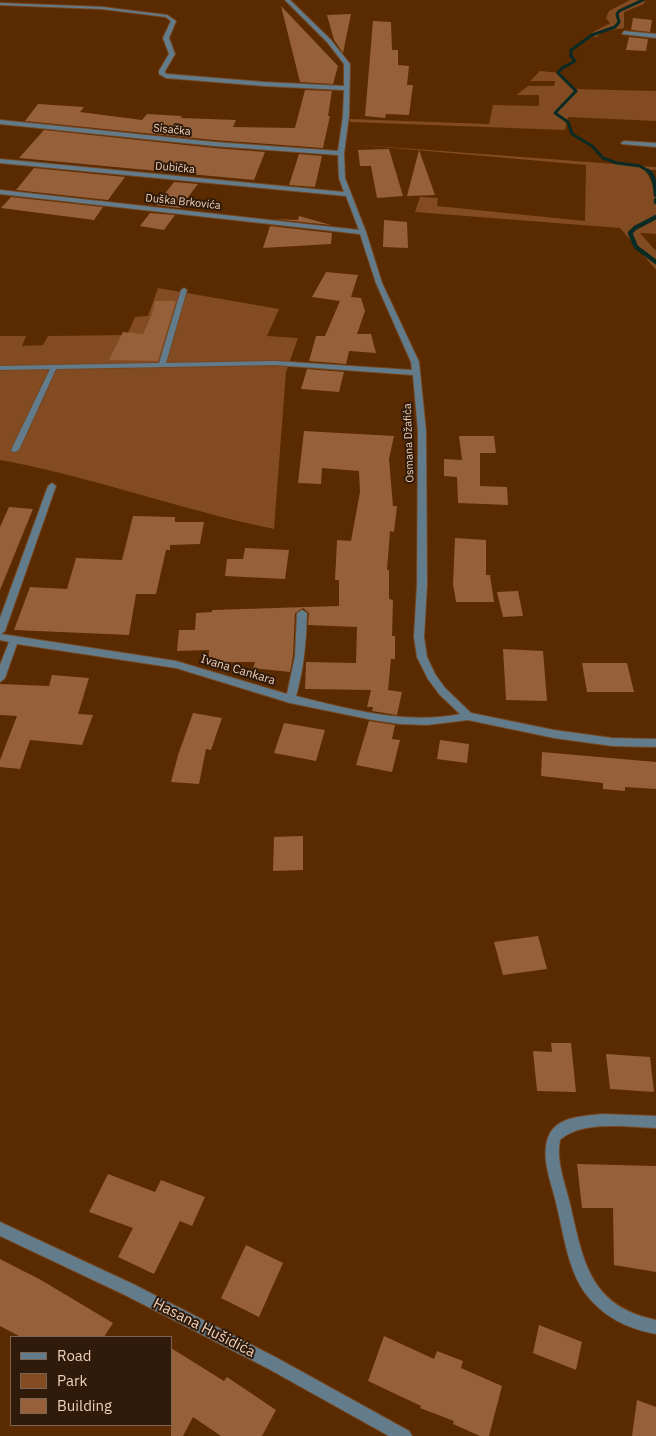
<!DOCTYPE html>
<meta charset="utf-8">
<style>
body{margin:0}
#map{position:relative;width:656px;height:1436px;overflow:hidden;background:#5a2a00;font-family:"IBM Plex Sans",sans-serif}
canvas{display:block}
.legend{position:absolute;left:10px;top:1336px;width:162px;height:90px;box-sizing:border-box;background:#301a0a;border:1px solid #7c6351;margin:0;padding:6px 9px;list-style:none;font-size:15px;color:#eed0bc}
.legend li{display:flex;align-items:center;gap:10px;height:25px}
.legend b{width:25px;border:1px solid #7c6351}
</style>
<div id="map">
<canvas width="656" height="1436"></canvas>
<ul class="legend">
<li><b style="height:6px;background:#627c8c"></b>Road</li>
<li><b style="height:14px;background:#834b21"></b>Park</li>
<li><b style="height:14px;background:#96603a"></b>Building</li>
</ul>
</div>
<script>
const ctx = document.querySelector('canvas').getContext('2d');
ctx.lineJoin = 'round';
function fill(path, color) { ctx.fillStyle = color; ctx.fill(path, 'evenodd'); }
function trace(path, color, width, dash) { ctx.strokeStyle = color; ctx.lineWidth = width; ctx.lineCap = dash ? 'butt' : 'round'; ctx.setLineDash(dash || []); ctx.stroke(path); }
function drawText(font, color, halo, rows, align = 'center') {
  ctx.font = font + ' "IBM Plex Sans",sans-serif'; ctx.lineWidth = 4; ctx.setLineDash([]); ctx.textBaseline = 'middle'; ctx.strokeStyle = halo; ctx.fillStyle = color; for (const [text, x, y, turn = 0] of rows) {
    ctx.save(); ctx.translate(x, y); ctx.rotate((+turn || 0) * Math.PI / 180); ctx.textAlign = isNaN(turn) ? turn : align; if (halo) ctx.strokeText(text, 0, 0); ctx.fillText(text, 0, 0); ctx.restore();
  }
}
fill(new Path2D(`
 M630,0H645L644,4L624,12V28L601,32L597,37L591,36L593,32L610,23L606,18L609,11Z
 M540,71L560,73L574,89L656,91V121L568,117L565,130L350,122V119L489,124L493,105L539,106V95H516L528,86H554L555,81H530Z
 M348,144L656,167V170H646L656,192V234L640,233L656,251V270L620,228L415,212L420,197L438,198L437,206L585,221L586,165Z
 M158,288L279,309L267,336L298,338L286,372L274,529C181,510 93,477 0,460V336H26L22,346L43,345L48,336L127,335L135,317L148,316Z`), '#834b21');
trace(new Path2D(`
 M643,0L619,11L617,14L619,22L615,27L592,35L571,50V56L575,61L562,68L558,73L576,91L555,113L568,122L572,134L592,146L603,158L617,163L640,166L650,172`), '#0a2b24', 3);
trace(new Path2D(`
 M648,171C655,176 655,187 656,195
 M656,200V202
 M656,217L635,228L630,233L636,247L656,262`), '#0a2b24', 4.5);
fill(new Path2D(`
 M281,6L338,66L333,84L300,82Z
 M351,14L343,53L334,40L327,15Z
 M633,18L652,20L650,32L631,30Z
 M373,21L391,22L392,50H398V65L409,66L407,85H413L409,115L386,114L385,118L365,116Z
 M629,37L648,39L646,51L626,50Z
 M305,90L332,91L328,116H330L323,148L214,140L25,121L38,104L84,107L80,112L142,120L147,114L182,116L181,118L236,120L233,127L295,128Z
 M44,130L214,148L265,152L254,180L19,158Z
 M389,149L403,196L377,198L371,166H360L358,150Z
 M419,150L435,195L407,196Z
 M299,154L322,156L315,187L289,185Z
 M34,168L125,177L108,200L16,190Z
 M174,182L198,184L180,208L156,205Z
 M11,197L103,207L94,220L1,208Z
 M150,213L175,215L164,230L140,226Z
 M299,216L331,225L273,219L298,220Z
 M384,220L407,222L408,248L383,247Z
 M270,226L332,233L331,244L263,248Z
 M326,272L358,275L351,297L361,298L365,311L357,334H371L376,353L349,351L346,364L309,361L316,336H325L340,301L312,297Z
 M155,301H176L158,361L109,360L123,332L143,334L152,314Z
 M307,369L344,372L339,392L301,389Z
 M304,431L394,436L389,459L393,506H397L394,532L390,531L387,570H389V599L393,600L392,636H395V659H391L388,690L402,692L397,715L372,711L373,707H367L371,690L305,689L306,662L356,663L357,627L308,625L309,613L303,608L295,613L293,656L290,672L253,668L255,662H208L209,650L177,651L179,630H195L196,613L212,612V610L339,606V580H335L337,540L351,541L360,492L359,471L322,468L321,484L298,483Z
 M459,436H494L496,453H480V486L507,487L508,505L458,503L457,477L444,476V459L462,460Z
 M9,507L33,509L0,590V527Z
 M133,516L175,517V522H204L200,544L170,545V550H166L156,594H136L129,635L14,630L30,587L67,589L76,558L122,560Z
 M455,538L486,540V575H490L494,602H456L453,584Z
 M245,548L289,550L285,579L225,576L227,559H243Z
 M518,591L523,616L503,617L497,592Z
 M503,649L543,651L547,701L506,700Z
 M582,663H627L634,692H587Z
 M52,675L89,678L78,714L93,715L82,745L30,740L20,769L0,767V760L17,716L0,715V684L49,686Z
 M193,713L222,718L211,750L206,749L199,784L171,782L178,755Z
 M369,721L395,725L392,739L400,740L392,772L356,765Z
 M284,723L325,730L316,761L274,753Z
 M440,740L469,744L467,763L437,759Z
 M542,752L656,762V789L625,787V791L603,789V783L541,776Z
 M303,836V870L273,871L274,837Z
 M538,936L547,969L503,975L494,942Z
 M551,1043H571L576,1092L537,1091L533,1051L552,1052Z
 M606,1054L650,1057L654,1092L610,1089Z
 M577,1164L656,1166V1272L614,1265L613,1208H582Z
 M108,1174L155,1192L161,1180L205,1197L192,1226L180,1221L154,1274L118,1257L133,1228L89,1212Z
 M246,1245L283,1263L259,1317L221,1298Z
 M0,1259L41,1280L113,1323L104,1337H21L0,1326Z
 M539,1325L582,1342L576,1370L533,1353Z
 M384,1336L434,1359L437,1351L463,1361L461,1368L502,1386L489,1436H480L453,1424L454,1421L420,1408L421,1406L368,1381Z
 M171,1348L224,1381L227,1377L276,1410L262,1436H221L193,1417L183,1436H171Z
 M637,1400L656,1407V1436H632Z`), '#96603a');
const lane = new Path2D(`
 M54,365L57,367L19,450L15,452H13L11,450L51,367Z`);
const street = new Path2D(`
 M285,0H290L331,40L350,64L349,116L344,153L345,178L366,232L382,283L419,362L426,431L427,585L424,637L427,657L435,674L445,688L471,713L554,730L612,738L656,739V747L612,746L554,738L468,720L427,725L400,724L373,720L290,703L176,668L17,644L5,678L0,682V665L9,642L0,640V618L48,486L52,483L56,486L5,631L1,634L176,661L287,694L295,656L297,613L302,610L307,613C306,641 304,669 296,696C348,709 406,725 460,714L439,694L428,679L417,657L414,637L417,585L418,431L413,375L275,365L0,370V366L159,363L181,290L184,288L187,290L166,363L275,361L412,370L411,362L376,283L360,234L0,194V190L359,230L346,196L0,163V159L344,192L339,178L338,155L214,146L0,124V120L214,142L338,151L343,116L344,90L264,86L166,78L159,74V71L169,54L163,38L171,21L166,17L102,9L0,5V3L102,7L167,15L176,21L169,38L175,54L165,71V73L167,74L264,82L344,86V64L327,42Z
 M624,31L656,34V38L622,34Z
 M624,141L656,143V147L622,144L621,143Z
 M603,1114L656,1116V1128C629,1127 581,1120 560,1140C556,1160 564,1181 569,1200C583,1258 587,1306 656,1320V1334C628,1329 603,1317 585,1293C568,1269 564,1236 557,1207C554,1192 548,1177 546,1162C545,1152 545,1138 553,1129C564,1116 586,1116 603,1114Z
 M0,1222L135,1285L277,1358L409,1431L412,1436H389L267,1368L125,1295L0,1236Z`);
trace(lane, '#754822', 2);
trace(street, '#754822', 2);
fill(lane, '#627c8c');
fill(street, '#627c8c');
drawText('11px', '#eed0bc', '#301a0a', [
 ["Sisačka",172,130,6],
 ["Dubička",175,168,5],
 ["Duška Brkovića",183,202,6],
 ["Osmana Džafića",409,443,-92]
]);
drawText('12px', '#eed0bc', '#301a0a', [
 ["Ivana Cankara",238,670,17]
]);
drawText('15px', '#eed0bc', '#301a0a', [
 ["Hasana Hušidića",204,1328,27]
]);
</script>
